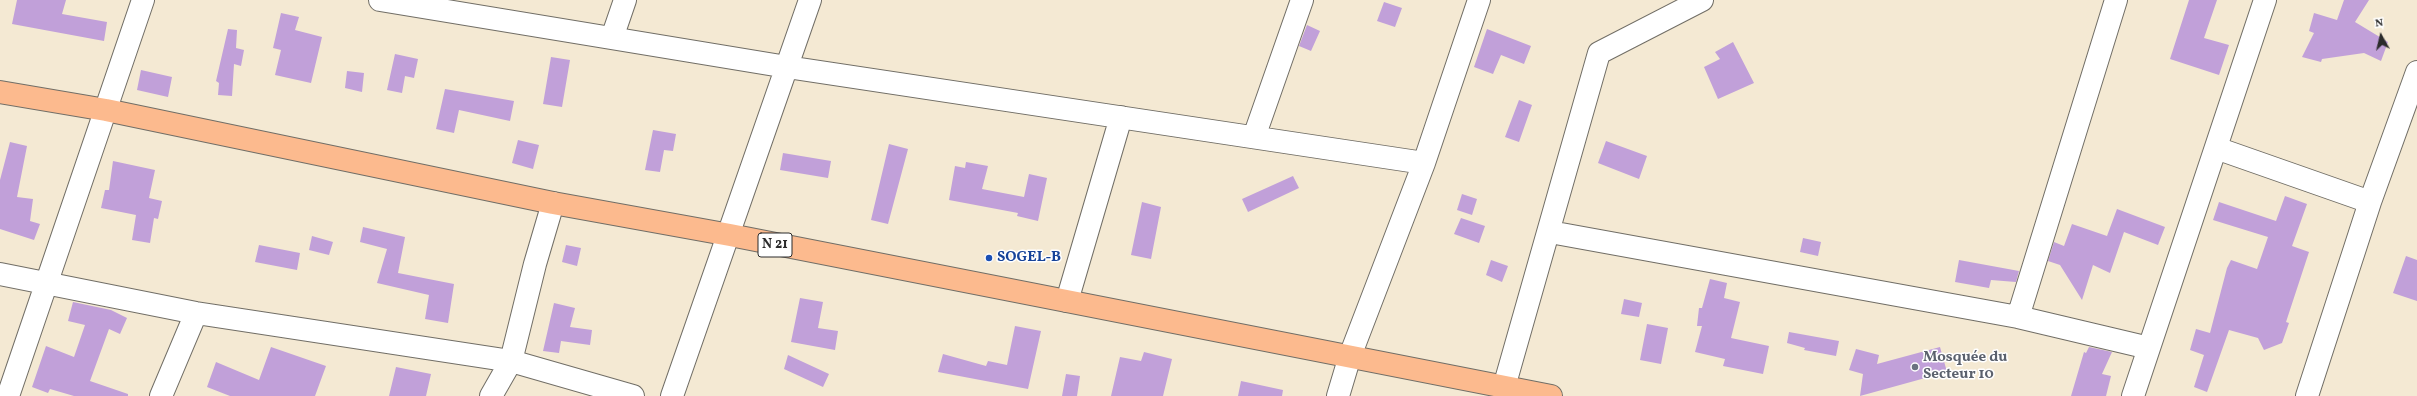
<!DOCTYPE html>
<meta charset="utf-8">
<style>
body{margin:0}
#map{position:relative;width:2417px;height:396px;overflow:hidden;background:#f4e9d3;font-family:Vollkorn,serif}
canvas{display:block}
.north{position:absolute;left:2361px;top:16px;width:40px;height:40px;-webkit-text-stroke:3px #fff;paint-order:stroke;rotate:352deg;font-size:11px;font-weight:700;line-height:16px;text-align:center;color:#2b2b2b}
.north::after{content:'';display:block;margin:auto;width:14px;height:18px;background:#2b2b2b;clip-path:polygon(50% 0,100% 100%,50% 72%,0 100%)}
</style>
<div id="map">
<canvas width="2417" height="396"></canvas>
<div class="north">N</div>
</div>
<script>
const ctx = document.querySelector('canvas').getContext('2d');
ctx.lineJoin = 'round';
function fill(path, color) { ctx.fillStyle = color; ctx.fill(path, 'evenodd'); }
function trace(path, color, width, dash) { ctx.strokeStyle = color; ctx.lineWidth = width; ctx.lineCap = dash ? 'butt' : 'round'; ctx.setLineDash(dash || []); ctx.stroke(path); }
function drawText(font, color, halo, rows, align = 'center') {
  ctx.font = font + ' Vollkorn,serif'; ctx.lineWidth = 3; ctx.setLineDash([]); ctx.textBaseline = 'middle'; ctx.strokeStyle = halo; ctx.fillStyle = color; for (const [text, x, y, turn = 0] of rows) {
    ctx.save(); ctx.translate(x, y); ctx.rotate((+turn || 0) * Math.PI / 180); ctx.textAlign = isNaN(turn) ? turn : align; if (halo) ctx.strokeText(text, 0, 0); ctx.fillText(text, 0, 0); ctx.restore();
  }
}
fill(new Path2D(`
 M17,0H66L62,14L107,22L104,41L12,24Z
 M2189,0H2217L2204,38L2229,45L2219,75L2170,59Z
 M2344,0H2369L2355,22L2388,42L2381,61L2364,53L2322,59L2321,62L2302,57L2314,33L2309,31L2314,13L2337,20Z
 M1384,2L1402,8L1395,27L1377,21Z
 M281,13L299,17L295,30L322,37L311,83L275,75L281,50L273,48Z
 M1307,25L1320,31L1311,51L1299,46Z
 M228,29L237,30L236,48L244,50L241,66L234,64L232,96L218,95L219,83L216,81Z
 M1487,29L1531,46L1524,64L1501,55L1493,74L1474,67Z
 M1733,42L1754,83L1718,99L1704,67L1720,59L1715,52Z
 M395,54L418,59L414,78L405,76L402,93L387,90Z
 M551,57L570,60L562,107L543,104Z
 M141,70L172,77L168,97L137,90Z
 M347,71L364,73L362,92L345,88Z
 M445,89L514,101L510,121L459,110L454,133L436,129Z
 M1519,100L1532,105L1519,142L1505,137Z
 M653,130L676,134L673,151L664,150L660,172L645,170Z
 M518,140L539,145L533,169L512,163Z
 M1606,141L1647,156L1639,179L1598,163Z
 M10,142L27,146L17,197L33,199L30,221L40,224L34,240L0,229V180Z
 M889,144L908,149L888,224L871,220Z
 M783,153L831,161L828,178L780,170Z
 M113,161L155,170L149,198L162,201L158,219L154,218L150,243L132,240L136,215L101,208L105,190H109Z
 M966,162L988,166L982,189L1024,197L1029,174L1047,178L1038,221L1017,216L1018,213L949,200L955,166L965,168Z
 M1293,176L1299,188L1248,212L1242,199Z
 M1462,194L1477,199L1472,215L1457,210Z
 M2285,196L2307,204L2292,246L2309,252L2286,322L2289,323L2282,343L2264,350L2258,338L2229,330L2207,392L2194,387L2204,355L2190,350L2196,329L2210,333L2227,268L2231,260L2257,269L2268,237L2213,220L2219,202L2276,221Z
 M1142,202L1161,207L1151,259L1131,255Z
 M2117,209L2165,227L2158,245L2124,232L2110,273L2093,265L2082,300L2060,265L2048,261L2054,242L2064,246L2072,224L2107,236Z
 M1461,218L1485,226L1479,243L1454,234Z
 M363,227L405,237L398,273L454,284L448,323L425,319L429,295L377,283L387,249L360,242Z
 M312,236L333,242L329,255L309,250Z
 M1803,238L1821,242L1818,256L1800,252Z
 M259,245L300,253L297,270L255,262Z
 M566,245L581,248L577,266L562,262Z
 M2406,256L2417,260V301L2393,293Z
 M1491,260L1508,266L1502,282L1486,275Z
 M1959,260L2019,271L2016,282L1991,280L1989,288L1955,282Z
 M1710,279L1727,283L1724,298L1740,302L1731,338L1769,346L1763,374L1723,366L1725,359L1695,352L1702,326H1697L1699,308H1702Z
 M800,298L823,302L818,328L838,331L835,350L791,342Z
 M1624,299L1642,303L1639,317L1621,314Z
 M73,302L111,310L127,318L120,334L109,329L90,381L128,394V396H74L50,389L48,393L32,387L46,346L74,357L85,325L68,321Z
 M554,303L575,308L570,327L592,330L590,345L561,341L559,353L543,351Z
 M1647,324L1668,328L1661,364L1640,360Z
 M1015,326L1041,331L1028,389L938,372L943,354L986,366L988,361L1007,365Z
 M1789,332L1839,341L1836,356L1804,350L1805,348L1787,343Z
 M271,347L326,366L315,396H230L207,387L216,362L259,380Z
 M1940,347L1947,372L1860,396L1863,374L1849,370L1856,349L1879,355L1877,364Z
 M2089,347L2112,352L2102,374L2111,376L2106,396H2071L2084,352L2086,353Z
 M1144,352L1172,359L1163,396H1111L1120,357L1141,361Z
 M788,355L829,374L823,387L784,369Z
 M396,367L431,374L426,396H389Z
 M1066,374L1080,376L1077,396H1062Z
 M1241,381L1283,390L1282,396H1238Z`), '#c1a0d9');
const minor = new Path2D(`
 M380,0L787,67L1424,163
 M612,38L625,0
 M1254,137L1302,0
 M2216,148L2370,202
 M1550,232L2018,317L2149,348
 M0,274L196,313L511,361L633,396
 M1067,301L1121,117
 M2018,317L2116,0
 M1504,387L1599,53L1702,0
 M8,396L143,0
 M161,396L196,313
 M491,396L511,361L535,264L553,203
 M672,396L810,0
 M1338,396L1350,356L1424,163L1479,0
 M2133,396L2265,0
 M2307,396L2370,202L2417,72`);
const major = new Path2D(`
 M0,92L106,110L553,203L730,235L1551,396`);
trace(minor, '#716e66', 24);
trace(major, '#716e66', 24);
trace(minor, '#fff', 22);
trace(major, '#fcba8e', 22);
for (const [x, y, r, color] of [
 [989,258,4,"#1a4fb4"],
 [1915,367,4,"#6b7280"]
]) { const dot = new Path2D(); dot.arc(x, y, r, 0, 2 * Math.PI); ctx.fillStyle = color; ctx.fill(dot); trace(dot, '#fff', 1.5); }
for (const [x, y, w] of [
 [775,245,34]
]) { const box = new Path2D(); box.roundRect(x - w / 2, y - 12, w, 24, 3); ctx.fillStyle = '#fff'; ctx.fill(box); trace(box, '#2b2b2b', 1); }
drawText('bold 14px', '#2b2b2b', null, [
 ["N 21",775,245]
]);
drawText('bold 15px', '#164399', '#fff', [
 ["SOGEL-B",997,258]
], 'left');
drawText('bold 15px', '#5b616d', '#fff', [
 ["Mosquée du",1923,358],
 ["Secteur 10",1923,375]
], 'left');
</script>
